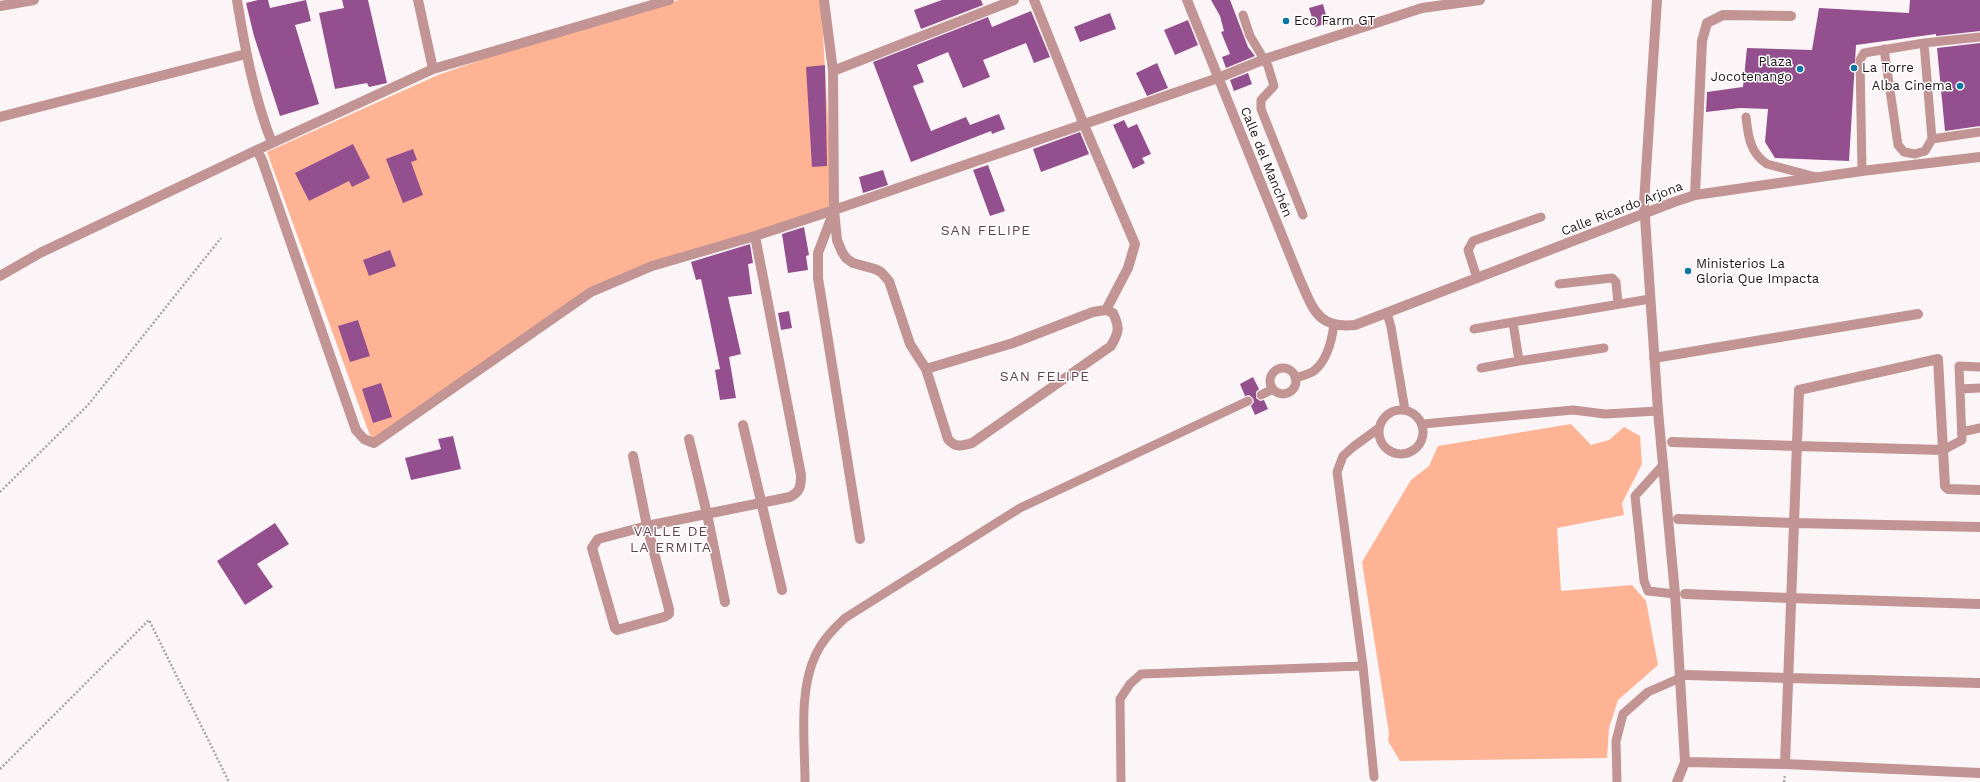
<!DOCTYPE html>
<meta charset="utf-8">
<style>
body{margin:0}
canvas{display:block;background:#fcf5f7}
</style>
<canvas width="1980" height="782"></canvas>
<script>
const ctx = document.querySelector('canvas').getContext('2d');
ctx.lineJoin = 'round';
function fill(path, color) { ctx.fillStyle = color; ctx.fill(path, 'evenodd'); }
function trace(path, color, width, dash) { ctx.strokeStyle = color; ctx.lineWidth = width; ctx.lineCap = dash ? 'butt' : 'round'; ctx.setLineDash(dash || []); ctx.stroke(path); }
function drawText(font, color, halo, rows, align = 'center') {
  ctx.font = font + ' "Work Sans",sans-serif'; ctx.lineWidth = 3; ctx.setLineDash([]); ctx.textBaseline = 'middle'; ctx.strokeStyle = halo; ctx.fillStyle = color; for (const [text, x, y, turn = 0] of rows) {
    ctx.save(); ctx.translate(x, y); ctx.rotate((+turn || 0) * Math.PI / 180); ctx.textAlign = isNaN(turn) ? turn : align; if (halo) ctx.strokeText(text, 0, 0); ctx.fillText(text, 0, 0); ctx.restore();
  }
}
fill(new Path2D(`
 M679,0H821L833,208L589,291L373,439L369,433L267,152L438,75L501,53Z
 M1571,424L1591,445L1609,440L1624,427L1640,436L1642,464L1622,503L1624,515L1557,528L1561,591L1632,585L1646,601L1658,665L1618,700L1609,728L1607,758L1400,761L1388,741L1389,733L1362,562L1411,480L1429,466L1438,446Z`), '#fdb394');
fill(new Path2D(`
 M258,0H268L270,8L306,0L311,21L295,25L319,104L280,116L254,36L246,3Z
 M342,0H368L387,83L369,87L367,83L335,89L319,13L344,8Z
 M942,0H981L983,5L921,29L914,10Z
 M1211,0H1230L1248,47L1255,56L1226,68L1222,57L1230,54L1221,32L1224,31L1220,16Z
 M1910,0H1980V31L1936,36V34L1856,45L1849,161L1775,158L1765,142L1768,109L1740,108L1706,112L1707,92L1743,87L1747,48L1812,50L1819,8L1909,13Z
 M1323,4L1328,23L1315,27L1309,8Z
 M1031,11L1050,57L1034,63L1026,43L983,60L990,77L963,88L948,52L917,65L924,82L913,86L931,131L966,117L970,125L999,114L1005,129L992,134L991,131L911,162L873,62L988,17L992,27Z
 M1110,13L1116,29L1080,42L1074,27Z
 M1188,20L1198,45L1175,55L1164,30Z
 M1980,43V126L1945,131L1937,48Z
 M1157,63L1168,88L1147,96L1136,73Z
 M825,65L827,166L812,167L806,67Z
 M1248,73L1252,84L1234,91L1230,80Z
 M1124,120L1128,128L1137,124L1151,154L1142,158L1145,163L1133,169L1113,125Z
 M1080,132L1089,154L1041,172L1033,149Z
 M353,144L370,178L352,187L349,181L309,201L295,173Z
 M413,149L417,160L411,162L423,195L403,203L386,159Z
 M988,165L1005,211L990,216L973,170Z
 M883,170L888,185L863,193L859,177Z
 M804,227L809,255L806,256L808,270L788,273L782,234Z
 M750,244L753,263L748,264L752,294L728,297L741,354L729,357L736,398L720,400L715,370L720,369L709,316L701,279L696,280L691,262Z
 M390,250L396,266L369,276L363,260Z
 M789,311L792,328L781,330L778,313Z
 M358,320L370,356L350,362L338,326Z
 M1253,377L1259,389L1256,392V398L1260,401L1264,400L1268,409L1255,415L1251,406L1254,402L1253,398L1249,395L1245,396L1240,384Z
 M381,383L392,417L373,423L362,389Z
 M453,436L461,469L411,480L405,458L441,449L438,439Z
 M275,523L289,544L257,564L273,587L245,605L217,561Z`), '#944f8e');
trace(new Path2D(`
 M0,492L88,405L221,238
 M0,769L149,620L229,782
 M1784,782L1785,775`), '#aca4a7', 2.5, [2, 2]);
trace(new Path2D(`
 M1243,15L1250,36L1268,66L1274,86L1261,100V109L1303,215
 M1884,49L1898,145L1904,152L1915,154L1925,151L1932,139L1924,43
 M1746,117C1748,136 1750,153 1767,164L1816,177
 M1932,139L1980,132
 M1862,171L1860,60L1864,53L1924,43L1980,37
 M1477,278L1468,250L1473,241L1541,217
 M1559,284L1612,278L1616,282L1618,304
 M1387,313L1391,327L1405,410
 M1474,329L1513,322
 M1604,348L1519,361L1513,322L1650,299
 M1481,368L1519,361
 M1270 381a13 13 0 1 1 26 0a13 13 0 1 1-26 0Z
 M1295,378C1301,376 1311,374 1315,370C1328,359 1332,340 1334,324
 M1960,389L1980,388
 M1261,395L1273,389
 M1379 432a22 22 0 1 1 44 0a22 22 0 1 1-44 0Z
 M1423,424L1573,410L1605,414L1658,411
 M1962,432L1980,428
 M1943,450L1962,440L1959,366L1980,367
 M1663,465L1635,496L1644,581L1648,591L1675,594
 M1363,666L1374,777
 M805,782C805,742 798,691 816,654C823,639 834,628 845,618L1020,508L1248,401
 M1121,782L1120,699L1130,684L1141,674L1363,666L1337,472L1343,456L1353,447L1379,428
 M1617,782L1616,741L1623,714L1648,692L1680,678`), '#c29493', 9);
trace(new Path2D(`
 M1672,442L1797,446
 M1678,519L1794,523
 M1685,594L1790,598
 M1687,675L1789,678`), '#c29493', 10);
trace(new Path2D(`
 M237,0C245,49 254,97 272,143
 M418,0L433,69
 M824,0L833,71L834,210L837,240L842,252L846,258L853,263L875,269L881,272L889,281L910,344L926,369L948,439C955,448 962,446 972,443L1111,346C1119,332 1120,328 1113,313L1106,310L1093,312L1013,343L926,369
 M1034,0L1084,125L1135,244L1128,268L1106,310
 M1657,0L1644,203L1658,411L1675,594L1685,762L1677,782
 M0,6L34,0
 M833,71L1014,0
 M0,117L246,54
 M257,150L262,160L356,430L364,439L374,443L591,292L652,266L755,236L834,210L1218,78L1265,59L1422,8L1480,0
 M1695,195L1702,41L1707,23L1723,15L1791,16
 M834,211L818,253V278L860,539
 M0,276L40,253L257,150L433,69L669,0
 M1654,358L1918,314
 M743,425L782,590
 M689,439L707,514L725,602
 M1797,446L1943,450
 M633,456L647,526L669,609V614L664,617L617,630L615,628L592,548L598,539L647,526L790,497C800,492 801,486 801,475L755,236
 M1794,523L1980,527
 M1790,598L1980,604
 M1789,678L1980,683
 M1685,762L1785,764L1980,773
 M1785,764L1799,390L1938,359L1945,486L1948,489L1980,490`), '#c29493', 10);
trace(new Path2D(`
 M1187,0L1300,280C1313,308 1317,329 1355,325L1674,202L1695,195L1862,171L1980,157`), '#c29493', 10);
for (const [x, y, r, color] of [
 [1286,21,4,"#0d75a1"],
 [1854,68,4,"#0d75a1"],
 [1800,69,4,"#0d75a1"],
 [1960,86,4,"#0d75a1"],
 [1688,271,4,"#0d75a1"]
]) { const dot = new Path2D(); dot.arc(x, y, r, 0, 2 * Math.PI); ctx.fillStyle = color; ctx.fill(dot); trace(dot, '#fff', 1.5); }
drawText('13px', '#201419', '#fff', [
 ["Eco Farm GT",1294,21],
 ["Plaza",1792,62,"right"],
 ["Jocotenango",1792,77,"right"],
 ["La Torre",1862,68],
 ["Alba Cinema",1952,86,"right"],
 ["Ministerios La",1696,264],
 ["Gloria Que Impacta",1696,279]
], 'left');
drawText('13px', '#201419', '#fff', [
 ["Calle del Manchén",1266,162,68],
 ["Calle Ricardo Arjona",1622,209,-21]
]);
ctx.letterSpacing = '1px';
drawText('14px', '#61434f', '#fff', [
 ["SAN FELIPE",986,231],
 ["SAN FELIPE",1045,377],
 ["VALLE DE",671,532],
 ["LA ERMITA",671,548]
]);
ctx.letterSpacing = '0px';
</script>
